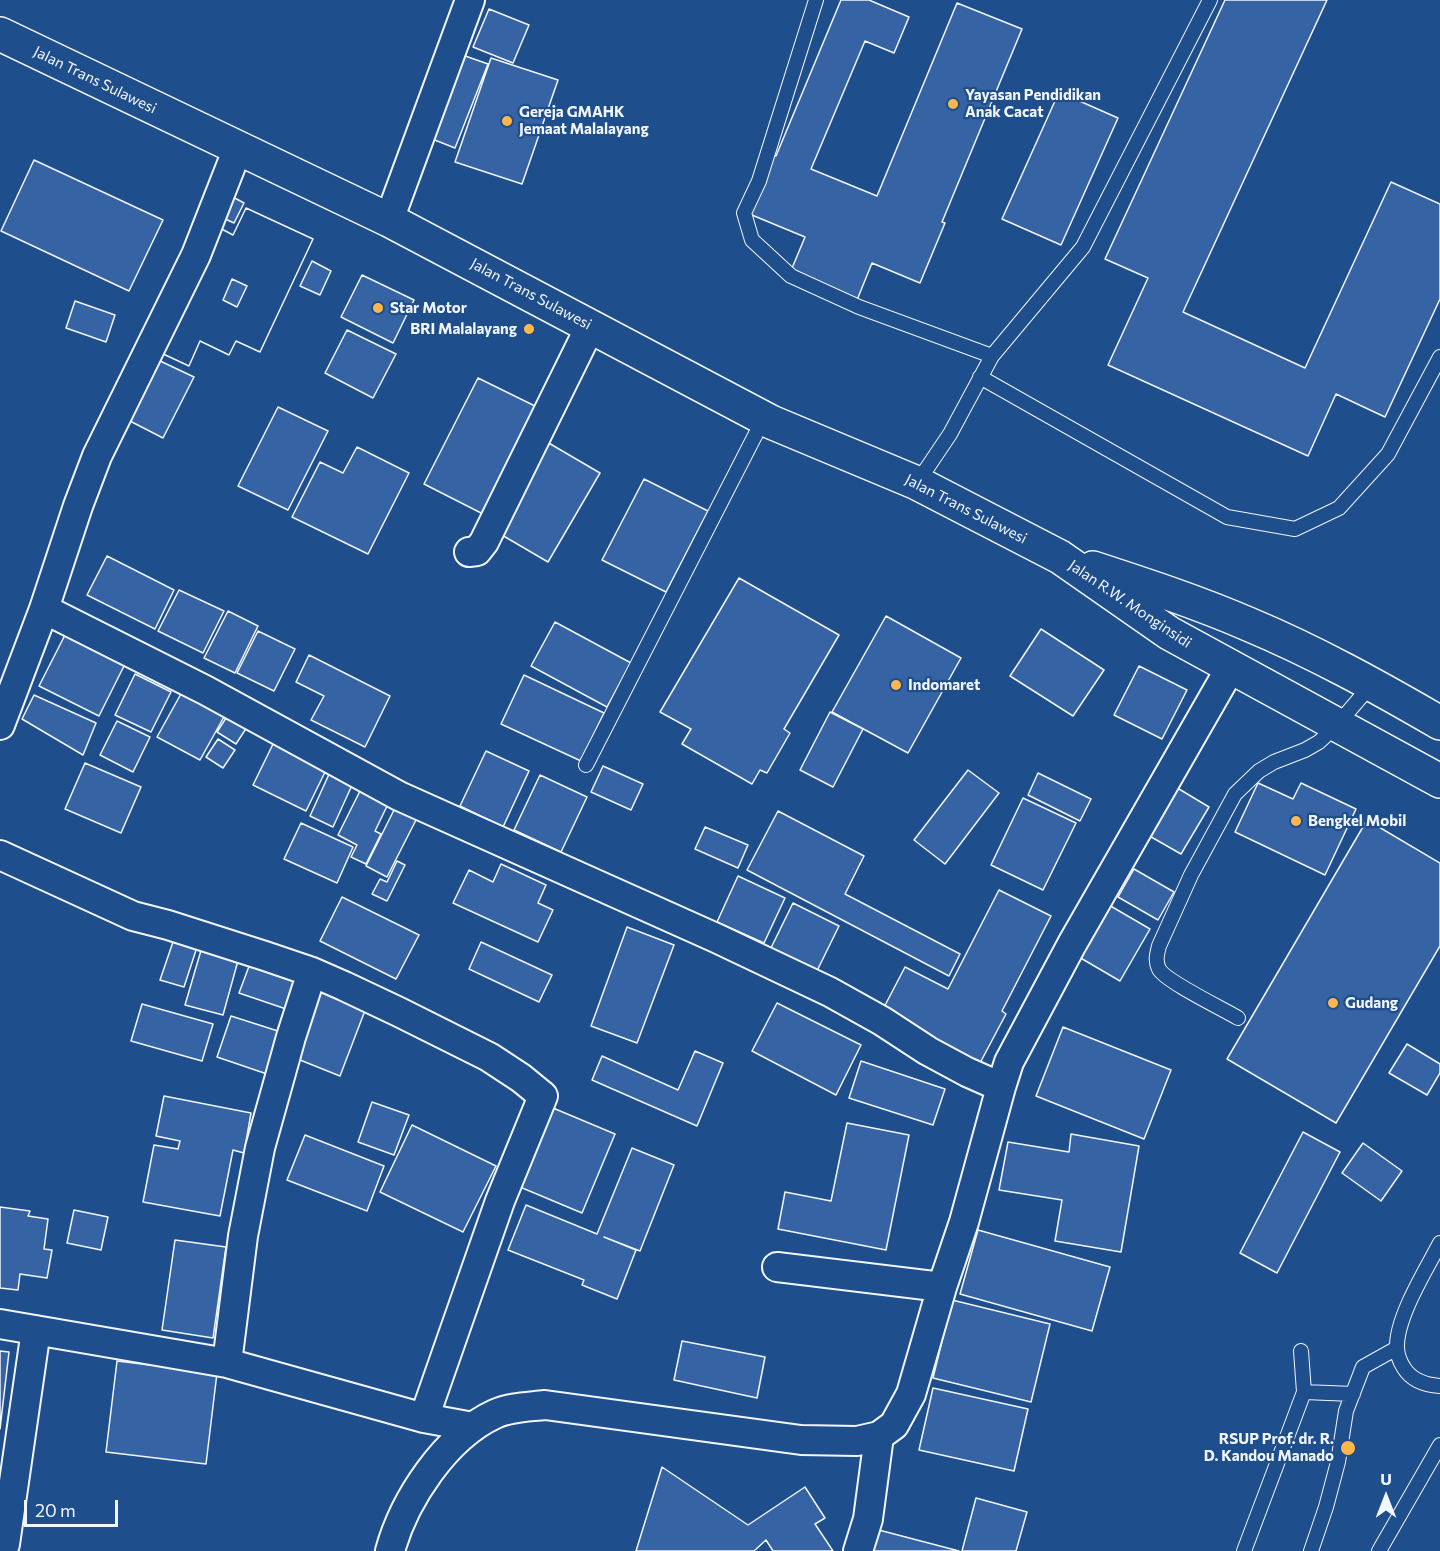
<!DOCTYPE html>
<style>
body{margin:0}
#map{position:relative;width:1440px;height:1551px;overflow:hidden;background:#1f4e8c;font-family:Commissioner,sans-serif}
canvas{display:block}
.north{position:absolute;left:1356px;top:1467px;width:60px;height:60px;-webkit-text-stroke:4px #1f4e8c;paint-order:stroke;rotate:0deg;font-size:16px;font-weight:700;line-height:24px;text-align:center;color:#f2f6ff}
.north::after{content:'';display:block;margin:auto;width:21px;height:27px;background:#f2f6ff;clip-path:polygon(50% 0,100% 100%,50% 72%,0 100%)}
.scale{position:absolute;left:24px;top:1500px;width:94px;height:27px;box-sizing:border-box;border:3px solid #f2f6ff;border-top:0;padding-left:8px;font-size:18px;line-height:21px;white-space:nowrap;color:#f2f6ff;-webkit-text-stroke:4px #1f4e8c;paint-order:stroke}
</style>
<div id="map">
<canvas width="1440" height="1551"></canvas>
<div class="north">U</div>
<div class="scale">20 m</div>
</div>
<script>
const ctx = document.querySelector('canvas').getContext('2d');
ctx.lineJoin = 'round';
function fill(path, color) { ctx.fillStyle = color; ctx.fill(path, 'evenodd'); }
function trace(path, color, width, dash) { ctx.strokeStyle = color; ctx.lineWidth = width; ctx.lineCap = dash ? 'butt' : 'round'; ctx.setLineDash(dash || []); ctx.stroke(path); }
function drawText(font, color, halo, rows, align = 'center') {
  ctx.font = font + ' Commissioner,sans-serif'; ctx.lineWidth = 4.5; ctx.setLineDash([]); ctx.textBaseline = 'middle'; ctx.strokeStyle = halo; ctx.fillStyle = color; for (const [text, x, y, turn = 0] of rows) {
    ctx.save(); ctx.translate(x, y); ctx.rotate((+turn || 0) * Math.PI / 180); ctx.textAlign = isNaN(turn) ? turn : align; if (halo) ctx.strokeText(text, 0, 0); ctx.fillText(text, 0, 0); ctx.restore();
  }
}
const building = new Path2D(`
 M841,0H869L909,17L894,53L865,41L811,169L877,196L957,3L1022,29L942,222L945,223L920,283L872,263L857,300L790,273L805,237L747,213L772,154L776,156Z
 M1225,0H1327L1183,312L1305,368L1391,182L1440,204V299L1385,417L1336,394L1308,456L1108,365L1148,278L1105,259Z
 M489,9L529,25L513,63L473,47Z
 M454,52L488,64L455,148L422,135Z
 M491,58L558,80L522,184L455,162Z
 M1059,92L1118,118L1061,245L1002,219Z
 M34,160L163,220L129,291L1,231Z
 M231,196L244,203L234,223L221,217Z
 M246,208L313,239L260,352L236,341L229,355L200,341L189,366L159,352L218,227L233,235ZM232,279L247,286L237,307L223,300Z
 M246,208L313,239L260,352L236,341L229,355L200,341L189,366L159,352L218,227L233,235Z
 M312,261L331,271L320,295L300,286Z
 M362,275L414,300L393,343L341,317Z
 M75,301L115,315L106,342L66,328Z
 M347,330L396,354L373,398L325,373Z
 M158,360L194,377L163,438L128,420Z
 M478,378L539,408L485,515L424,484Z
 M278,407L328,431L288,510L238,486Z
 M547,442L600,473L548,562L495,531Z
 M357,447L409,473L368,554L292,517L320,462L343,473Z
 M644,479L708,511L666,592L602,560Z
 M107,556L174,590L155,629L87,595Z
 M739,578L839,635L784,729L790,733L767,773L760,770L752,784L682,744L691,729L660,712Z
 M179,590L224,611L203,653L158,631Z
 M228,611L258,626L235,673L204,658Z
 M886,616L961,658L908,753L832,712Z
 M555,622L631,663L607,707L531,666Z
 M1041,629L1104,670L1073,716L1010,676Z
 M67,631L127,660L99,716L39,686Z
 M258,631L295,649L274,691L237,673Z
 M309,655L390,696L365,747L311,720L324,696L296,682Z
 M1139,666L1187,690L1162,739L1114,715Z
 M135,674L171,692L151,732L115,715Z
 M524,675L604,713L581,761L501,724Z
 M182,692L225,715L200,760L157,737Z
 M34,695L96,723L83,755L22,719Z
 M830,712L863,729L833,787L800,770Z
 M228,715L247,727L236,744L217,732Z
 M117,721L150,737L133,772L100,755Z
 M218,739L235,750L223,768L206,757Z
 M274,742L327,768L306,811L253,785Z
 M486,751L529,771L503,827L460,806Z
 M85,763L141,787L121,833L65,809Z
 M603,766L643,784L631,810L591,792Z
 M968,770L999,793L945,864L914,840Z
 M330,772L353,783L333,827L310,816Z
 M1038,773L1091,799L1080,821L1028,795Z
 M540,775L587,797L561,852L514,830Z
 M1258,783L1293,799L1301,783L1356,809L1325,875L1235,832Z
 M1174,786L1209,807L1181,854L1146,834Z
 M361,789L389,802L375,831L381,834L366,864L351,857L357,845L338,835Z
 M1023,798L1076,823L1043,890L991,865Z
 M396,806L418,816L387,877L366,866Z
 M778,811L864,856L845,894L960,954L949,976L747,870Z
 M1367,820L1440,863V946L1336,1123L1227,1059Z
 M301,823L353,847L337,883L284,859Z
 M705,827L748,845L738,868L695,849Z
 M397,861L405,865L387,901L372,894L380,879L387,882Z
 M501,864L546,885L538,903L553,910L538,942L453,903L469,870L493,882Z
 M1134,869L1174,892L1158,920L1118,897Z
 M738,876L785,898L764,943L717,922Z
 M999,890L1051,916L1002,1011L1006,1014L980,1063L881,1013L905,967L948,989Z
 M342,897L419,935L396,979L320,941Z
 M1102,901L1150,929L1120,981L1072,953Z
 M793,903L839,926L813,979L767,956Z
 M627,927L674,945L637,1043L591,1026Z
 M175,936L198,944L184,987L160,980Z
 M481,942L552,975L539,1002L469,969Z
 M202,947L239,957L223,1015L185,1005Z
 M251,961L301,979L289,1010L239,993Z
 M324,983L369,1000L340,1076L295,1058Z
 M777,1003L861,1045L836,1095L752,1051Z
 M142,1004L213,1024L202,1061L131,1041Z
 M231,1016L281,1032L267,1074L217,1057Z
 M1063,1027L1171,1070L1144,1139L1036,1096Z
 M1407,1044L1440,1064V1073L1427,1095L1389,1073Z
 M695,1051L723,1063L697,1126L592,1080L602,1056L678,1090Z
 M861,1061L945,1089L933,1125L849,1098Z
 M164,1096L251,1113L244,1153L233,1150L220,1216L143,1202L154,1145L178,1149L180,1141L156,1136Z
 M372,1102L409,1115L394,1155L358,1142Z
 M553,1108L615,1134L582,1213L520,1187Z
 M847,1123L909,1135L886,1250L778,1229L785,1192L831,1201Z
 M412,1125L496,1166L463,1232L380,1192Z
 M1303,1132L1340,1152L1277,1273L1240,1253Z
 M1071,1134L1139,1146L1121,1252L1055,1241L1062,1200L999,1190L1008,1142L1069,1152Z
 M305,1135L384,1166L367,1211L287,1180Z
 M1363,1143L1402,1171L1381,1201L1342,1173Z
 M632,1148L674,1165L640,1251L604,1237L636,1250L617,1299L582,1285L584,1280L508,1250L526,1205L597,1234Z
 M0,1207L30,1211L28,1216L48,1219L44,1249L52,1250L47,1278L20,1274L18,1290L0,1288Z
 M74,1210L108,1217L101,1250L67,1243Z
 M978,1230L1110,1267L1092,1331L960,1294Z
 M175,1240L226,1247L213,1338L162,1330Z
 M952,1300L1050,1324L1031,1402L933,1378Z
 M682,1341L765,1357L757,1398L674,1380Z
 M0,1351L9,1352L0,1429Z
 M117,1361L217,1373L206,1464L106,1452Z
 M933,1388L1028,1409L1014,1471L919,1450Z
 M662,1467L748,1525L805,1487L825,1518L815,1524L833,1551H773L766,1540L754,1551H636Z
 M976,1498L1027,1512L1016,1551H962Z
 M875,1529L959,1551H869Z`);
fill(building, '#3563a3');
trace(building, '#f2f6ff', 1.5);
const lane = new Path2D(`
 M816,0L759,181L744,213L752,240L791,276L859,307L992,356
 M980,377L1227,517L1295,529L1339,508L1388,454L1440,357
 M917,483L950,434L992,356L1083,247L1210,0
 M586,765L764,418
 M1238,1018C1223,1009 1165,981 1159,969C1155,961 1157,954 1159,946L1191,875L1235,794L1259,771L1274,762L1305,750L1319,742L1336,726L1372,684
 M1440,1243C1426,1270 1397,1316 1397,1346C1397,1354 1400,1362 1404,1368C1412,1381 1425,1385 1440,1386
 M1301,1351L1304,1392
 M1244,1551L1304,1392L1353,1394
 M1311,1551L1326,1507L1338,1462L1346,1411L1363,1367L1397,1348
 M1379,1551L1440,1445`);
const street = new Path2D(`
 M238,148L196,255L97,456L78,506L44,609L205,690L399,796L716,938L830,992L882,1021L928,1051L967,1072L1001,1087
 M389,220L470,0
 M469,552L477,551L484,542L591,325
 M0,725L44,609
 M0,855L133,916L168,925L265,956L312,972L344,986L399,1012L489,1057L521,1078L543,1096L500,1201L424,1418
 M777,1267L942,1287
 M0,1324L227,1363L424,1418L473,1427
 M227,1363L243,1236L260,1148L291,1037L312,972
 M5,1544L36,1330
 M390,1551C404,1500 445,1437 495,1414C510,1407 528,1407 545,1405L801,1440L857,1441L879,1436L894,1425L911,1394L942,1287L964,1222L1001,1087L1009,1062L1072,944L1231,667
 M858,1551L868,1519L879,1436`);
const highway = new Path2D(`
 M0,34L389,220L771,422L917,483L1060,557L1169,633L1440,781
 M1093,568C1145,585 1197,602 1248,624C1315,652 1378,687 1440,723`);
trace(lane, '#f2f6ff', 16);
trace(street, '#f2f6ff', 32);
trace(highway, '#f2f6ff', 36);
trace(lane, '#1f4e8c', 14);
trace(street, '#1f4e8c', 28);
trace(highway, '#1f4e8c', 33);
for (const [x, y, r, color] of [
 [953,104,6,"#ffb74d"],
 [507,121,6,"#ffb74d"],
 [378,308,6,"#ffb74d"],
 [529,329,6,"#ffb74d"],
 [896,685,6,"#ffb74d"],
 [1296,821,6,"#ffb74d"],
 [1333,1003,6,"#ffb74d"],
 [1348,1448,8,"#ffb74d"]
]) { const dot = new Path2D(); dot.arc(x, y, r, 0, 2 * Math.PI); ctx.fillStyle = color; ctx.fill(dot); trace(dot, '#1f4e8c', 2); }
drawText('15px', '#f2f6ff', '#1f4e8c', [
 ["Jalan Trans Sulawesi",95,80,26],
 ["Jalan Trans Sulawesi",531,294,28],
 ["Jalan Trans Sulawesi",966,509,27],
 ["Jalan R.W. Monginsidi",1130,604,34]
]);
drawText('bold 15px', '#f2f6ff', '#1f4e8c', [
 ["Yayasan Pendidikan",965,95],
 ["Anak Cacat",965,112],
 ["Gereja GMAHK",519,112],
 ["Jemaat Malalayang",519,129],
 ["Star Motor",390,308],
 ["BRI Malalayang",517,329,"right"],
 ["Indomaret",908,685],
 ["Bengkel Mobil",1308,821],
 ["Gudang",1345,1003],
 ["RSUP Prof. dr. R.",1334,1439,"right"],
 ["D. Kandou Manado",1334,1456,"right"]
], 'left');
</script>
